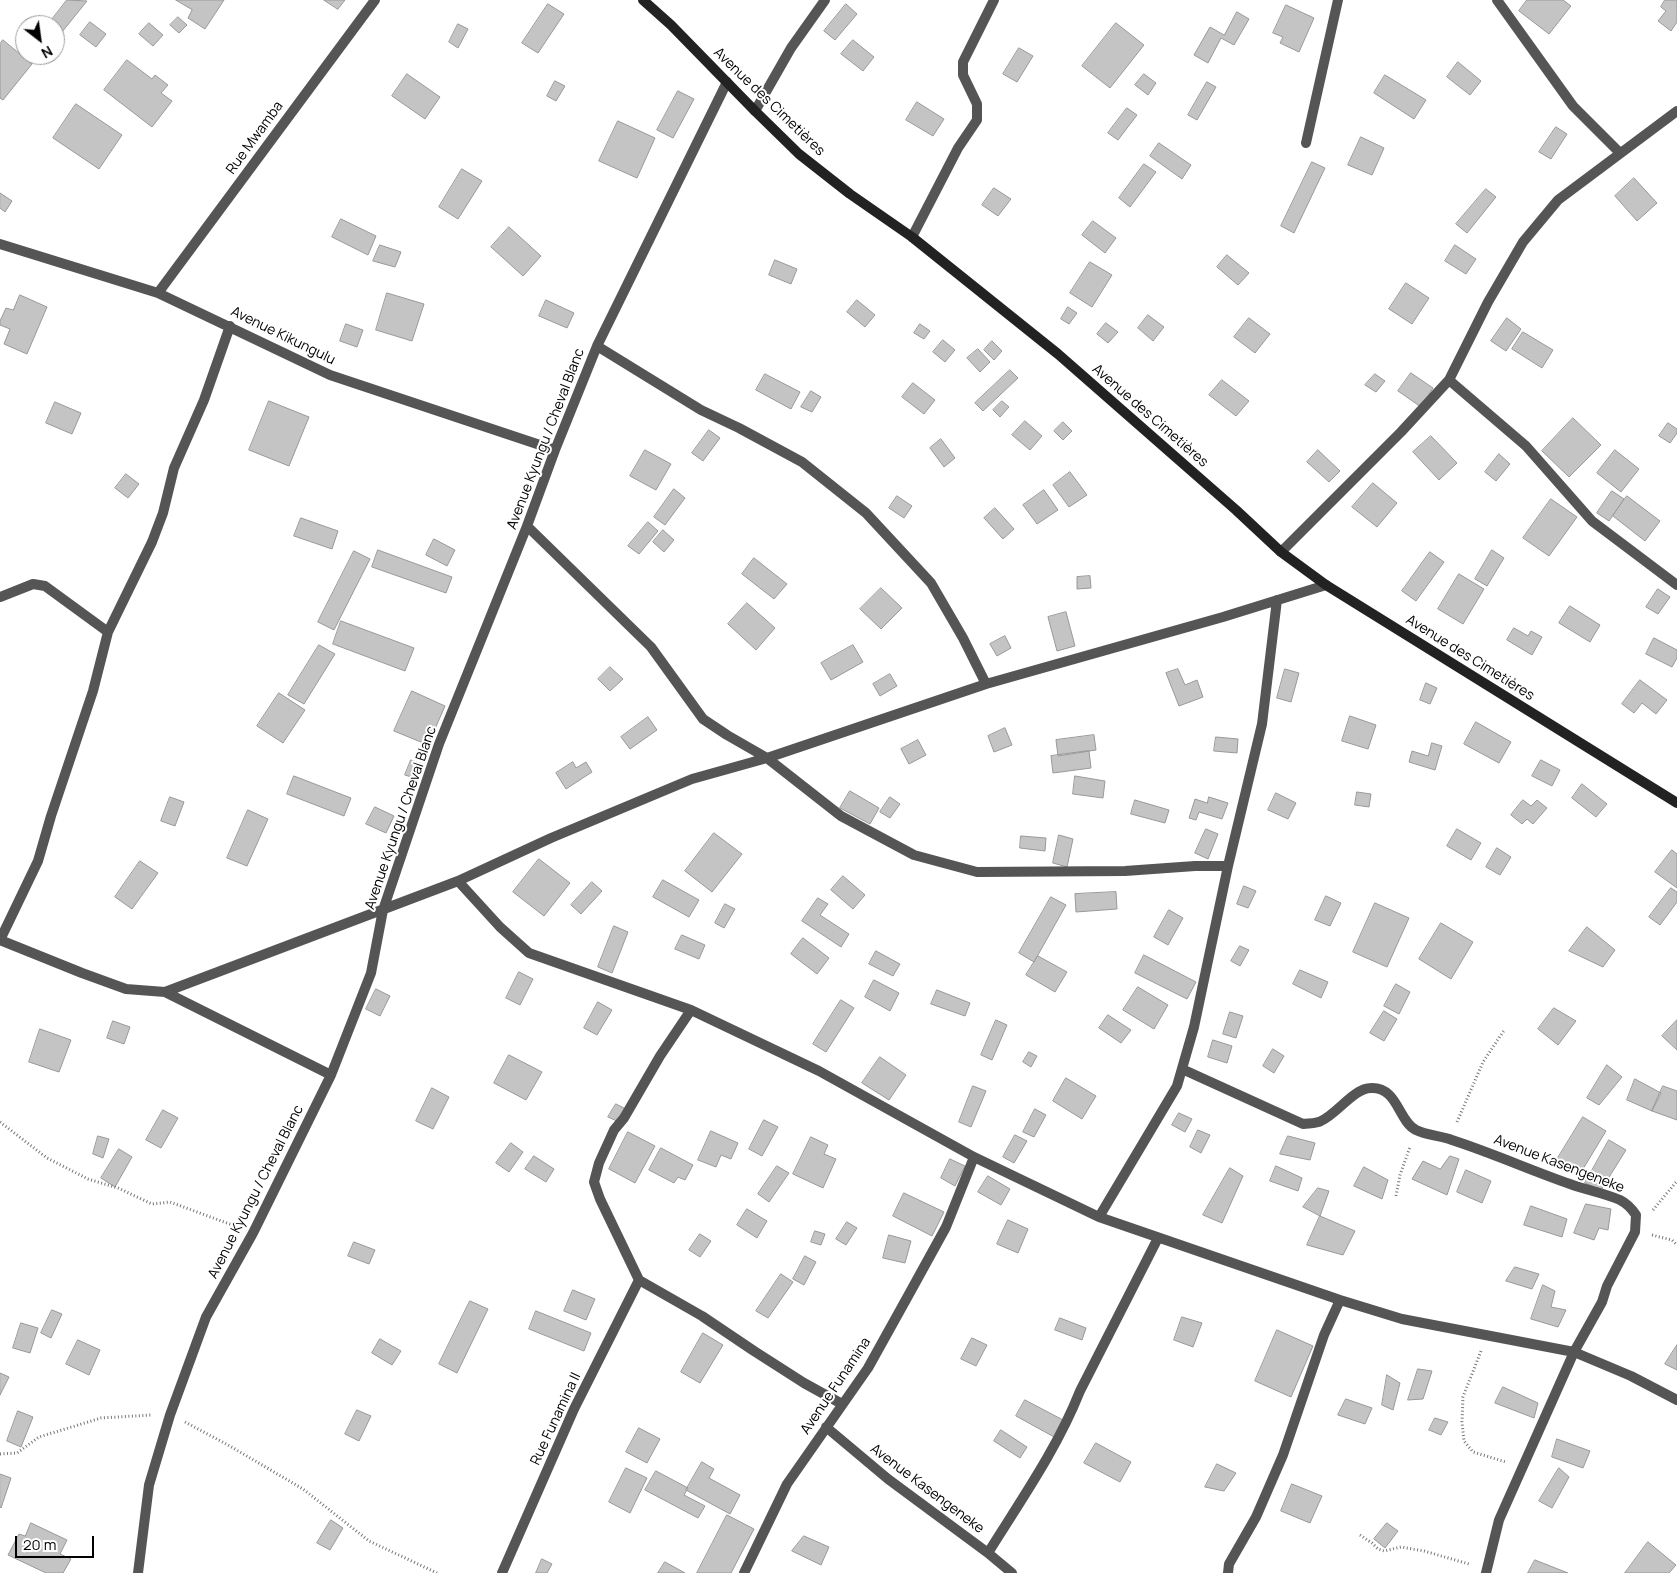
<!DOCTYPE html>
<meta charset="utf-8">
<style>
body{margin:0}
#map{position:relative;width:1677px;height:1573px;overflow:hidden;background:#fff;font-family:Manrope,sans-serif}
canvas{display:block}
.north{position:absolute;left:15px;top:15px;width:50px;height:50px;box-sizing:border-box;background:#fff;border:1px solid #999;border-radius:50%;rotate:150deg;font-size:14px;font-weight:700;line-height:20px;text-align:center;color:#000}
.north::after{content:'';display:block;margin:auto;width:18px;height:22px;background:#000;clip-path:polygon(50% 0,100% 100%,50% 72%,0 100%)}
.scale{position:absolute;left:15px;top:1536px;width:79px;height:22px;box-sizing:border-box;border:2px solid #000;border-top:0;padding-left:6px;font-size:15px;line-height:18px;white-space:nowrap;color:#000;-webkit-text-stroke:4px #fff;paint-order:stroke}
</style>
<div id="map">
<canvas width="1677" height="1573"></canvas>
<div class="north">N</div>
<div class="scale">20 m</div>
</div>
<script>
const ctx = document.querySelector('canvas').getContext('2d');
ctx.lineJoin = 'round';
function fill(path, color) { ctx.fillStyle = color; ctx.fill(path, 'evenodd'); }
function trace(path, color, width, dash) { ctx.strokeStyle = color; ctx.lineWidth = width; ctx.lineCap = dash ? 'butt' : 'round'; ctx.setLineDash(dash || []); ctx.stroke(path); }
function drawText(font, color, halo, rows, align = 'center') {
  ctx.font = font + ' Manrope,sans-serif'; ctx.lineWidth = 4; ctx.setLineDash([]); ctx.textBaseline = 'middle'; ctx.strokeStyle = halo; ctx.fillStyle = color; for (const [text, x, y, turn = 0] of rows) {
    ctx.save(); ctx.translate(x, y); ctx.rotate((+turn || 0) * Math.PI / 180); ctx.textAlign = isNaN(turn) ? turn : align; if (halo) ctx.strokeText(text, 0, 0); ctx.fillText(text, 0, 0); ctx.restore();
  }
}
const building = new Path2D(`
 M67,0L87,1L62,32L50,22Z
 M176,0H224L205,29L188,18L192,10Z
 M324,0H345L338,9Z
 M1527,0H1563L1571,6L1549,34L1519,11Z
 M1665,0H1677V22L1671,31L1658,21L1666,11L1661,7Z
 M548,4L564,14L538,53L522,43Z
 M846,4L857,14L835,40L824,31Z
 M1286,5L1314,18L1299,52L1280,43L1283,37L1273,33Z
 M1237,12L1249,19L1234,45L1221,38L1208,63L1194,55L1210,27L1224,35Z
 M178,17L187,25L179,33L170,25Z
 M90,22L106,34L96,47L80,35Z
 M149,23L163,35L153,46L139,34Z
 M1116,23L1144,45L1110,88L1082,66Z
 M458,24L468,29L458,48L449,42Z
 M3,40L32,64L3,100L0,98V44Z
 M853,40L874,57L863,71L841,54Z
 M1019,48L1033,56L1017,82L1003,74Z
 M26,55H37L39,56L32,64L24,58Z
 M127,60L152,79L155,75L168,85L161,93L172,101L152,127L104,90Z
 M1458,62L1481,81L1470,95L1447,77Z
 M407,74L440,97L425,119L392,96Z
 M1144,74L1156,83L1148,95L1135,85Z
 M1385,75L1426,100L1414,119L1374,93Z
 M555,81L565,86L556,101L547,96Z
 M1207,82L1216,87L1197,120L1188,115Z
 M678,91L694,99L673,138L657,130Z
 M917,102L944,119L933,136L906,120Z
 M76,104L122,135L99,169L53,138Z
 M1127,108L1137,115L1118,140L1108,133Z
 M618,121L655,138L637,178L599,161Z
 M1556,127L1567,134L1551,159L1539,152Z
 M1361,137L1384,148L1372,175L1348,165Z
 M1159,143L1191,165L1182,179L1150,156Z
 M1312,162L1325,168L1294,233L1281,226Z
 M1144,164L1156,172L1130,207L1119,198Z
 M462,169L482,181L458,219L439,207Z
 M1634,178L1657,203L1637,221L1615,196Z
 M994,188L1011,199L998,216L982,205Z
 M1486,189L1496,197L1467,233L1456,224Z
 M0,193L12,201L5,212L0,208Z
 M341,219L376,236L368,255L332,237Z
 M1093,221L1116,238L1105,253L1082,235Z
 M509,227L541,256L523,276L491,247Z
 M380,245L401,252L395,267L373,261Z
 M1455,245L1476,259L1466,274L1445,261Z
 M1227,255L1249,273L1238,285L1217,267Z
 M775,260L797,269L791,284L769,275Z
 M1090,262L1112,275L1092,307L1070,293Z
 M1406,283L1429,298L1412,324L1389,309Z
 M387,293L424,304L412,341L376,330Z
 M20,295L47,307L27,354L4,344L10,329L0,325V321L6,308L13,310Z
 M546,300L574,313L567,328L539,316Z
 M857,300L875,315L865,327L847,312Z
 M1068,307L1077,313L1069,324L1061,319Z
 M1148,315L1164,327L1153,341L1138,328Z
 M1249,318L1270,334L1255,353L1234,337Z
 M1507,318L1521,329L1506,351L1491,341Z
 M1106,323L1118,332L1108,343L1097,334Z
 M346,324L363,330L357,347L340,341Z
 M920,324L930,331L924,339L914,333Z
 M1523,332L1553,350L1542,368L1512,349Z
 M943,340L955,350L945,362L933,352Z
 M992,341L1002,351L994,360L984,350Z
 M978,349L990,362L980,372L967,358Z
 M1010,370L1018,378L983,411L975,403Z
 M1411,373L1433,388L1421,407L1398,391Z
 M765,374L800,392L791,409L756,390Z
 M1375,374L1385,381L1376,392L1365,385Z
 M1222,380L1249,401L1236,416L1209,395Z
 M913,383L935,400L924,414L902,397Z
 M811,391L821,397L812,412L801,407Z
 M269,401L309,417L289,466L249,450Z
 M1002,401L1009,407L1000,417L993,410Z
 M55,402L81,413L72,434L46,423Z
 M1573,418L1601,445L1569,477L1542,451Z
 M1025,421L1042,436L1030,450L1012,435Z
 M1063,422L1072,431L1063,440L1054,431Z
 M1668,423L1677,429V433L1670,443L1659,436Z
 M709,430L720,438L703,461L692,453Z
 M1431,436L1457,463L1439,480L1413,452Z
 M941,439L955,458L944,467L930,448Z
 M645,450L671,464L656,490L630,476Z
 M1318,450L1340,471L1329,482L1307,462Z
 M1615,450L1639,469L1621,492L1597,473Z
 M1499,454L1510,464L1496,481L1485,472Z
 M1070,472L1087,495L1069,507L1053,485Z
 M126,474L139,484L128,498L115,488Z
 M1373,483L1397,503L1377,527L1352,507Z
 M674,489L685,498L665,525L654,517Z
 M1044,490L1058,510L1037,524L1023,505Z
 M1612,491L1624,499L1609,521L1597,513Z
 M897,496L912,506L904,518L889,508Z
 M1627,496L1660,521L1645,541L1613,516Z
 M1551,499L1577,517L1549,556L1523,538Z
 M995,508L1014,529L1003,539L984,518Z
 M301,518L338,531L332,549L294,536Z
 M648,522L658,531L639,554L628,546Z
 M663,530L674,540L664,552L653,542Z
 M434,539L455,550L447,566L426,555Z
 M378,550L452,577L446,593L372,567Z
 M1492,550L1504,558L1487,586L1475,579Z
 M354,551L370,559L334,630L318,622Z
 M1430,552L1444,562L1416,601L1402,591Z
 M754,558L787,584L774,599L742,574Z
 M1459,574L1484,589L1463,624L1438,609Z
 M1090,576L1091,588L1077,589V577Z
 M881,588L902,608L881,629L860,609Z
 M1658,589L1670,597L1658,614L1646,607Z
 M747,603L775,628L756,650L728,624Z
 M1570,606L1600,625L1590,642L1559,623Z
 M1066,612L1075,646L1057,651L1048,617Z
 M341,621L414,648L405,671L333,644Z
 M1514,628L1528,636L1531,631L1542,637L1532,655L1507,640Z
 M1005,636L1011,648L997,656L990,644Z
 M1654,638L1677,650V658L1672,667L1646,654Z
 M319,645L335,654L304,704L288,695Z
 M853,645L863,662L831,680L821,663Z
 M610,667L623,679L610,691L598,679Z
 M1178,669L1185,685L1197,680L1203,697L1179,706L1166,673Z
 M1285,669L1299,673L1291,702L1277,698Z
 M890,674L897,686L880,696L873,684Z
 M1640,680L1667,700L1656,714L1642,703L1634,713L1622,704Z
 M1426,683L1437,688L1430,704L1420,700Z
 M412,691L445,706L428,745L394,731Z
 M279,693L305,710L283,743L257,726Z
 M1350,716L1376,725L1368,749L1342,741Z
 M648,717L657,730L630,749L621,737Z
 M1476,722L1511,742L1499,763L1464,744Z
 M1005,728L1012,745L994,752L988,736Z
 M1094,735L1096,750L1058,756L1056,740Z
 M1216,737L1238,739L1237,753L1214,751Z
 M918,740L926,755L909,764L901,749Z
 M1432,743L1442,746L1435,770L1409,762L1412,751L1428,756Z
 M1089,751L1091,768L1053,773L1051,756Z
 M411,760L423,764L417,779L405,775Z
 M1541,760L1560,770L1552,786L1532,776Z
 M573,762L576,768L586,762L592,772L566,789L556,773Z
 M294,776L351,798L344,816L287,794Z
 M1075,776L1105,781L1103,798L1073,794Z
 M1582,784L1607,804L1596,817L1572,798Z
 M850,791L879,808L870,824L840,808Z
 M1357,792L1371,794L1369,807L1355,805Z
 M1276,793L1296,803L1288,819L1268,810Z
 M170,797L184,802L175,826L161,821Z
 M890,797L900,804L890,818L880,812Z
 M1209,797L1228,803L1222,819L1199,812L1196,820L1189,818L1195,799L1207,803Z
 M1135,800L1169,810L1165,823L1131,814Z
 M1523,800L1531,806L1537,800L1547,808L1533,824L1527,819L1522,824L1511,815Z
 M375,807L394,816L386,833L366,824Z
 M248,810L268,819L247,866L227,858Z
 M1206,829L1218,834L1208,859L1195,853Z
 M1457,829L1481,843L1471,860L1447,846Z
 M714,833L742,854L712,892L685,871Z
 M1059,835L1073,839L1067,867L1053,863Z
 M1021,836L1046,838L1045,851L1020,848Z
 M1497,848L1511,857L1500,875L1486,867Z
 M1672,850L1677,854V888L1655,872Z
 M539,859L570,883L544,916L513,892Z
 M140,861L158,873L132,909L115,897Z
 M843,876L865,895L853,909L831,890Z
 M663,880L699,900L689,917L653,897Z
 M592,882L602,891L581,914L571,905Z
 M1244,886L1256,891L1248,908L1237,904Z
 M1671,888L1677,892V902L1660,925L1649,917Z
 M1116,892L1117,909L1076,912L1075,894Z
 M1326,896L1341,903L1330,926L1315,920Z
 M1051,897L1066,905L1034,962L1019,953Z
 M818,898L828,904L820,915L849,934L841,947L802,921Z
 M1375,903L1409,918L1387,967L1353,952Z
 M725,904L735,909L724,928L715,923Z
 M1169,910L1183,918L1168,945L1154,937Z
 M1441,923L1473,942L1451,979L1419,959Z
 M614,926L628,932L612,973L598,967Z
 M1587,927L1615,950L1603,967L1569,951Z
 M682,935L705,945L699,959L675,949Z
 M803,938L829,958L817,974L791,954Z
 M1240,946L1249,950L1240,966L1231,961Z
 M876,951L900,964L893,976L869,964Z
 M1144,955L1196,982L1187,999L1135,973Z
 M1038,956L1067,972L1055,992L1026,975Z
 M1300,970L1328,982L1321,998L1293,984Z
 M519,972L533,979L520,1005L506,998Z
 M874,980L899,993L890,1011L865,997Z
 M1396,984L1410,992L1399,1014L1384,1006Z
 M1138,987L1168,1005L1154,1029L1123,1010Z
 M376,989L390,996L380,1016L366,1009Z
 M937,990L970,1003L965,1016L931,1004Z
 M841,1000L854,1008L826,1052L813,1044Z
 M598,1002L612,1010L597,1035L584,1028Z
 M1554,1008L1576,1021L1558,1045L1538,1029Z
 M1384,1011L1397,1019L1384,1041L1370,1033Z
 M1230,1012L1243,1016L1236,1038L1223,1034Z
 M1108,1015L1131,1030L1121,1043L1099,1028Z
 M996,1020L1007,1025L992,1060L981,1055Z
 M1677,1020V1050L1662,1036Z
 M113,1021L130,1027L124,1044L107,1038Z
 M40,1029L71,1040L59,1072L29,1062Z
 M1213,1040L1232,1046L1227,1063L1208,1057Z
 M1273,1049L1284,1056L1274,1073L1263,1066Z
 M1029,1052L1037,1056L1031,1067L1023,1062Z
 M509,1055L542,1072L526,1100L494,1083Z
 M880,1057L906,1075L889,1100L862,1083Z
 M1607,1065L1622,1077L1599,1105L1587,1098Z
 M1066,1078L1096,1096L1082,1119L1053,1101Z
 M1635,1079L1661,1093L1652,1111L1627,1100Z
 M973,1086L986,1091L971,1127L959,1122Z
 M1663,1086L1677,1091V1120L1652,1111Z
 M432,1088L449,1097L433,1129L416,1121Z
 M616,1104L626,1109L619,1122L608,1117Z
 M1035,1109L1046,1115L1034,1137L1023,1132Z
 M163,1110L178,1118L161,1148L146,1140Z
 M1179,1113L1192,1119L1185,1132L1172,1125Z
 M1583,1117L1606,1131L1583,1169L1556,1161Z
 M764,1120L778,1127L762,1156L749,1149Z
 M1198,1130L1210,1135L1201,1153L1190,1147Z
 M711,1131L738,1143L731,1159L721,1155L716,1167L698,1160Z
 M628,1132L655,1146L635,1183L609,1169Z
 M1015,1135L1027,1141L1014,1163L1003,1157Z
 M98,1136L109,1139L103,1158L93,1154Z
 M1288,1136L1315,1143L1310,1160L1280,1154Z
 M811,1137L828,1145L824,1154L836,1159L823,1188L793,1174Z
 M1609,1140L1626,1150L1601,1190L1585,1183Z
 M511,1143L523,1152L509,1172L496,1163Z
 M661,1148L693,1165L685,1180L678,1177L674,1183L649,1170Z
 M119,1149L132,1157L115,1187L101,1178Z
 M534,1156L554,1169L546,1182L525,1169Z
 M1450,1156L1459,1159L1447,1195L1412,1179L1423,1161L1440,1169Z
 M950,1159L965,1166L955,1186L941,1178Z
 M777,1166L789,1173L769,1202L758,1194Z
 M1276,1166L1302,1178L1298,1191L1270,1181Z
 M1364,1167L1388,1180L1382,1199L1354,1186Z
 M1230,1168L1243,1176L1222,1223L1203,1215Z
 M1466,1170L1491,1181L1482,1203L1457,1192Z
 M988,1176L1010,1189L1001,1205L978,1192Z
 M1318,1188L1329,1191L1320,1216L1303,1207Z
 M904,1193L944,1212L932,1236L893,1216Z
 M1586,1204L1611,1209L1608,1230L1599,1228L1594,1240L1574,1233Z
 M1531,1206L1567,1219L1562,1237L1524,1225Z
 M747,1209L767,1221L757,1238L737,1225Z
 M1320,1216L1355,1231L1343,1255L1307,1245Z
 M1008,1220L1028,1229L1018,1253L997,1244Z
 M847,1222L857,1228L846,1245L836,1239Z
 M815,1231L825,1234L821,1245L811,1242Z
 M700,1234L711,1241L700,1257L689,1250Z
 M889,1235L911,1241L905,1263L883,1258Z
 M354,1242L375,1250L369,1264L348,1256Z
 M805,1256L816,1262L804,1285L793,1279Z
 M1515,1267L1539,1274L1532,1289L1506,1281Z
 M781,1274L793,1282L768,1318L756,1311Z
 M1543,1285L1555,1291L1551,1307L1566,1310L1558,1327L1531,1319Z
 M573,1290L595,1299L586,1320L564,1311Z
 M470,1301L488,1309L457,1373L439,1364Z
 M52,1310L62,1314L51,1338L41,1333Z
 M536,1311L591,1333L584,1351L529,1329Z
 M1182,1317L1202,1323L1193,1347L1174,1340Z
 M1060,1318L1086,1328L1082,1340L1055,1330Z
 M21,1323L38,1328L30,1353L13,1348Z
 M1277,1330L1313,1346L1291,1397L1255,1381Z
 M703,1333L723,1345L700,1383L681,1372Z
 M972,1338L987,1345L976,1366L961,1359Z
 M380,1339L401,1351L392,1365L372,1353Z
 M78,1340L100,1350L89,1375L66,1364Z
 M1677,1345V1370L1665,1364Z
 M1418,1369L1432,1371L1423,1399L1408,1400Z
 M0,1373L9,1377L0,1395Z
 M1387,1375L1400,1383L1393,1410L1382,1405Z
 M1503,1387L1538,1403L1534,1418L1495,1403Z
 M1346,1399L1372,1408L1365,1424L1338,1415Z
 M1025,1400L1065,1421L1056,1438L1016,1416Z
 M357,1410L371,1416L359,1441L345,1434Z
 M18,1411L33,1417L21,1447L7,1441Z
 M1435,1418L1448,1422L1441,1435L1429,1430Z
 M639,1428L660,1439L647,1463L626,1452Z
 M1001,1430L1027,1447L1020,1458L994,1441Z
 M1557,1439L1590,1451L1583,1468L1552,1457Z
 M1096,1443L1131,1462L1120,1482L1084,1463Z
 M702,1462L714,1469L709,1478L740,1495L730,1514L686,1490Z
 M1217,1464L1236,1473L1224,1491L1205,1487Z
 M626,1468L647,1478L630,1513L609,1502Z
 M1559,1468L1569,1477L1552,1508L1539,1501Z
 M656,1471L688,1488L684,1495L705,1506L698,1518L645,1490Z
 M0,1474L11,1478L1,1508L0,1507Z
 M1292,1484L1322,1496L1310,1523L1281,1511Z
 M727,1515L754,1529L731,1573H697Z
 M331,1520L343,1528L330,1550L317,1543Z
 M31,1523L67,1540L60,1554L71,1559L63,1573H46L8,1555L19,1534L25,1536Z
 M1387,1523L1398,1531L1385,1548L1374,1539Z
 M804,1536L829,1547L821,1565L792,1551Z
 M1648,1542L1676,1565L1669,1573H1625Z
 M542,1559L552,1564L547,1573H536Z
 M1535,1560L1568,1573H1528Z
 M665,1562L685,1573H658Z`);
fill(building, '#c4c4c4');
trace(building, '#999', 1);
trace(new Path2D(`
 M0,1122L47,1158L88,1179L118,1188L152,1204L170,1202L235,1226
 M1457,1122L1483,1062L1505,1029
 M1396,1196L1400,1175L1410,1147
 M1653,1210L1677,1181
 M1652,1235L1672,1240L1677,1245
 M1481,1351L1463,1397L1462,1422L1464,1441L1473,1452L1506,1462
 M185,1422L228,1445L303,1489L369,1541L437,1573
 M0,1454L17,1453L39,1437L101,1418L151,1415
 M1360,1535L1372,1543L1378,1549L1384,1551L1401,1547L1424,1551L1469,1564`), '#777', 3, [1, 2.5]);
trace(new Path2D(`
 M1497,0L1573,106L1620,153
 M755,111L791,48L825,0
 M1306,143L1338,0
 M912,237L958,148L977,120V104L963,75V62L994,0
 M0,244L158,293L330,375L555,450
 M158,293L375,0
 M597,346L701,410L739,428L802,462L866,513L931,583L963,638L986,684
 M1449,380L1526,446L1592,521L1677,585
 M527,526L651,647L703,719L727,735L767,758L841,816L914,855L977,872L1125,871L1195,866H1228
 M1281,552L1401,432L1449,380L1488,302L1523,242L1558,200L1677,111
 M0,597L33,584L45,586L108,632
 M458,881L500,927L529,953L691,1010L819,1071L974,1157L1099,1217L1340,1300L1402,1319L1574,1352L1631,1376L1677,1400
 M0,940L82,973L126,989L165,992L458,881L551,838L692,779L767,758L986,684L1223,617L1326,585
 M0,940L38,861L51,816L93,691L108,632L152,542L163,513L174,468L204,400L230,326
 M165,992L331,1075
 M691,1010L660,1056L624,1118L614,1130L599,1163L594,1182L600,1199L639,1280L702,1316L754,1351L804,1383L842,1404
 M1182,1069L1303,1124C1308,1123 1316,1124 1321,1121C1337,1114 1354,1088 1371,1088C1398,1087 1398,1121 1416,1130C1426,1135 1441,1136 1452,1140C1492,1153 1530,1170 1570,1184C1586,1190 1604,1193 1620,1200C1628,1204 1632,1209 1636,1215L1635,1232L1607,1286L1602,1302L1574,1352L1499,1520L1486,1573
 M1099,1217L1177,1086L1194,1027L1228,866L1262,724L1277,600
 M826,1427L888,1479L988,1553L1012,1573
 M988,1553C1021,1500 1057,1449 1080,1391L1158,1238
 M138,1573L149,1485L170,1415L206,1317L253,1233L331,1075L371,973L383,910L439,744L527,526L555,450L597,346L727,82
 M502,1573L574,1409L639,1280
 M744,1573L787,1484L868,1368L908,1296L946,1227L974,1157
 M1228,1573L1229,1564L1256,1517L1283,1455L1324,1335L1340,1300`), '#555', 10);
trace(new Path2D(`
 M643,0L671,25L755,111L799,154L850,194L912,237L1058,354L1236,510L1281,552L1326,585L1677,803`), '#222', 10);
drawText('14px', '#000', '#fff', [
 ["Avenue des Cimetières",769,102,44],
 ["Rue Mwamba",255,138,-54],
 ["Avenue Kikungulu",283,336,26],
 ["Avenue des Cimetières",1150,416,41],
 ["Avenue Kyungu / Cheval Blanc",546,439,-69],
 ["Avenue des Cimetières",1470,658,32],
 ["Avenue Kyungu / Cheval Blanc",401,818,-71],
 ["Avenue Kasengeneke",1559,1164,21],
 ["Avenue Kyungu / Cheval Blanc",256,1192,-63],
 ["Avenue Funamina",836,1386,-56],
 ["Rue Funamina II",556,1419,-65],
 ["Avenue Kasengeneke",927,1489,37]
]);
</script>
